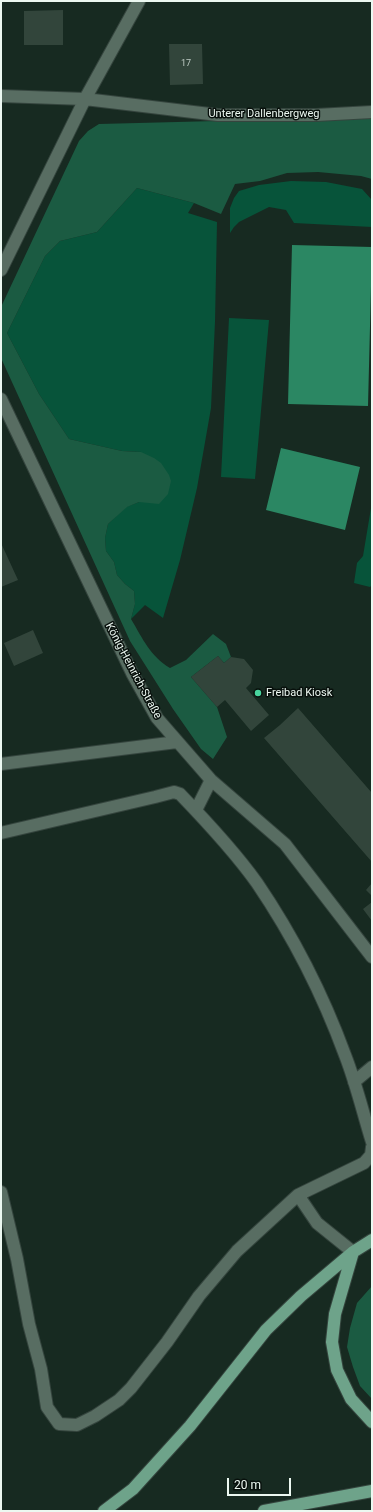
<!DOCTYPE html>
<meta charset="utf-8">
<style>
body{margin:0}
#map{position:relative;width:373px;height:1512px;overflow:hidden;background:#172a21;font-family:Roboto,sans-serif}
canvas{display:block}
.frame{position:absolute;inset:0;border:2px solid #ecf8f1;pointer-events:none}
.scale{position:absolute;left:227px;top:1478px;width:64px;height:18px;box-sizing:border-box;border:2px solid #ecf8f1;border-top:0;padding-left:5px;font-size:12px;line-height:14px;white-space:nowrap;color:#ecf8f1;-webkit-text-stroke:3px #08100c;paint-order:stroke}
</style>
<div id="map">
<canvas width="373" height="1512"></canvas>
<div class="frame"></div>
<div class="scale">20 m</div>
</div>
<script>
const ctx = document.querySelector('canvas').getContext('2d');
ctx.lineJoin = 'round';
function fill(path, color) { ctx.fillStyle = color; ctx.fill(path, 'evenodd'); }
function trace(path, color, width, dash) { ctx.strokeStyle = color; ctx.lineWidth = width; ctx.lineCap = dash ? 'butt' : 'round'; ctx.setLineDash(dash || []); ctx.stroke(path); }
function drawText(font, color, halo, rows, align = 'center') {
  ctx.font = font + ' Roboto,sans-serif'; ctx.lineWidth = 3; ctx.setLineDash([]); ctx.textBaseline = 'middle'; ctx.strokeStyle = halo; ctx.fillStyle = color; for (const [text, x, y, turn = 0] of rows) {
    ctx.save(); ctx.translate(x, y); ctx.rotate((+turn || 0) * Math.PI / 180); ctx.textAlign = isNaN(turn) ? turn : align; if (halo) ctx.strokeText(text, 0, 0); ctx.fillText(text, 0, 0); ctx.restore();
  }
}
fill(new Path2D(`
 M291,181L326,182L362,189L372,200V227L294,223L286,210L269,207L239,222L234,227L230,233V208L234,198L239,191L259,185Z
 M137,188L194,203L188,213L217,222L215,322L211,408L197,488L180,560L163,618L145,605L131,619L135,604L134,591L125,584L117,575L114,562L106,551L105,538L108,524L126,507L139,502L141,452L122,451L69,439L39,394L7,333L45,256L60,241L97,232Z
 M229,318L269,320L255,479L221,477Z
 M372,502V585L370,587L354,583L357,563L363,556Z`), '#07543a');
fill(new Path2D(`
 M372,117V179L361,176L318,172L287,173L260,181L235,184L221,214L194,203L137,188L97,232L60,241L45,256L7,333L39,394L69,439L122,451L141,452L154,458L161,463L169,475L171,481L168,494L159,504L139,502L127,507L108,524L105,538L106,551L114,562L117,575L125,584L134,591L135,604L131,619C143,639 150,656 170,668L186,660L213,634L226,644L231,657L224,663L218,656L191,677L217,707L227,737L213,759L201,749L173,709L130,641L1,358V307L79,141L88,131L99,124Z
 M372,1286V1399L360,1386L353,1367L347,1347L350,1328L357,1303Z`), '#1b5b42');
fill(new Path2D(`
 M292,245L372,247L368,406L288,404Z
 M281,448L360,467L345,530L266,510Z`), '#2b8763');
fill(new Path2D(`
 M63,10V45H24V11Z
 M169,44H202L203,84L170,85Z
 M1,543L18,580L1,587Z
 M33,630L43,653L14,666L4,643Z
 M218,656L224,663L231,657L244,659L253,670L251,683L246,688L269,715L251,731L225,700L217,707L191,677Z
 M298,708L372,793V862L264,738L280,725Z
 M372,883V896L366,890Z
 M372,902V921L363,909Z`), '#32453b');
const minor = new Path2D(`
 M1,96L85,99L218,115H316L372,112
 M1,270L85,99L139,1
 M1,399L132,673L157,718L211,780L285,844L372,957
 M1,764L177,742
 M196,810L211,780
 M1,833L155,797L174,792L180,794C206,821 235,852 257,883C293,936 323,995 345,1055C356,1083 363,1113 372,1142
 M354,1082L372,1067
 M1,1192L17,1259L29,1324L41,1369L47,1407L59,1424L77,1425L95,1416L119,1400L131,1388L167,1342L199,1296L237,1251L298,1195L364,1163L371,1155L372,1147
 M298,1195L317,1223L353,1252`);
const major = new Path2D(`
 M353,1252L335,1314L332,1342L337,1370L351,1399L372,1422
 M104,1511L133,1489L190,1426L266,1330L301,1296L353,1252L372,1240
 M264,1511L372,1491`);
trace(minor, '#35453e', 14);
trace(major, '#35453e', 14);
trace(minor, '#586d62', 12);
trace(major, '#6ea38a', 12);
for (const [x, y, r, color] of [
 [258,693,4,"#48d49d"]
]) { const dot = new Path2D(); dot.arc(x, y, r, 0, 2 * Math.PI); ctx.fillStyle = color; ctx.fill(dot); trace(dot, '#08100c', 1.5); }
drawText('9px', '#becbc4', null, [
 ["17",186,64]
]);
drawText('11px', '#ecf8f1', '#08100c', [
 ["Unterer Dallenbergweg",264,114],
 ["König-Heinrich-Straße",133,671,62]
]);
drawText('11px', '#ecf8f1', '#08100c', [
 ["Freibad Kiosk",266,693]
], 'left');
</script>
